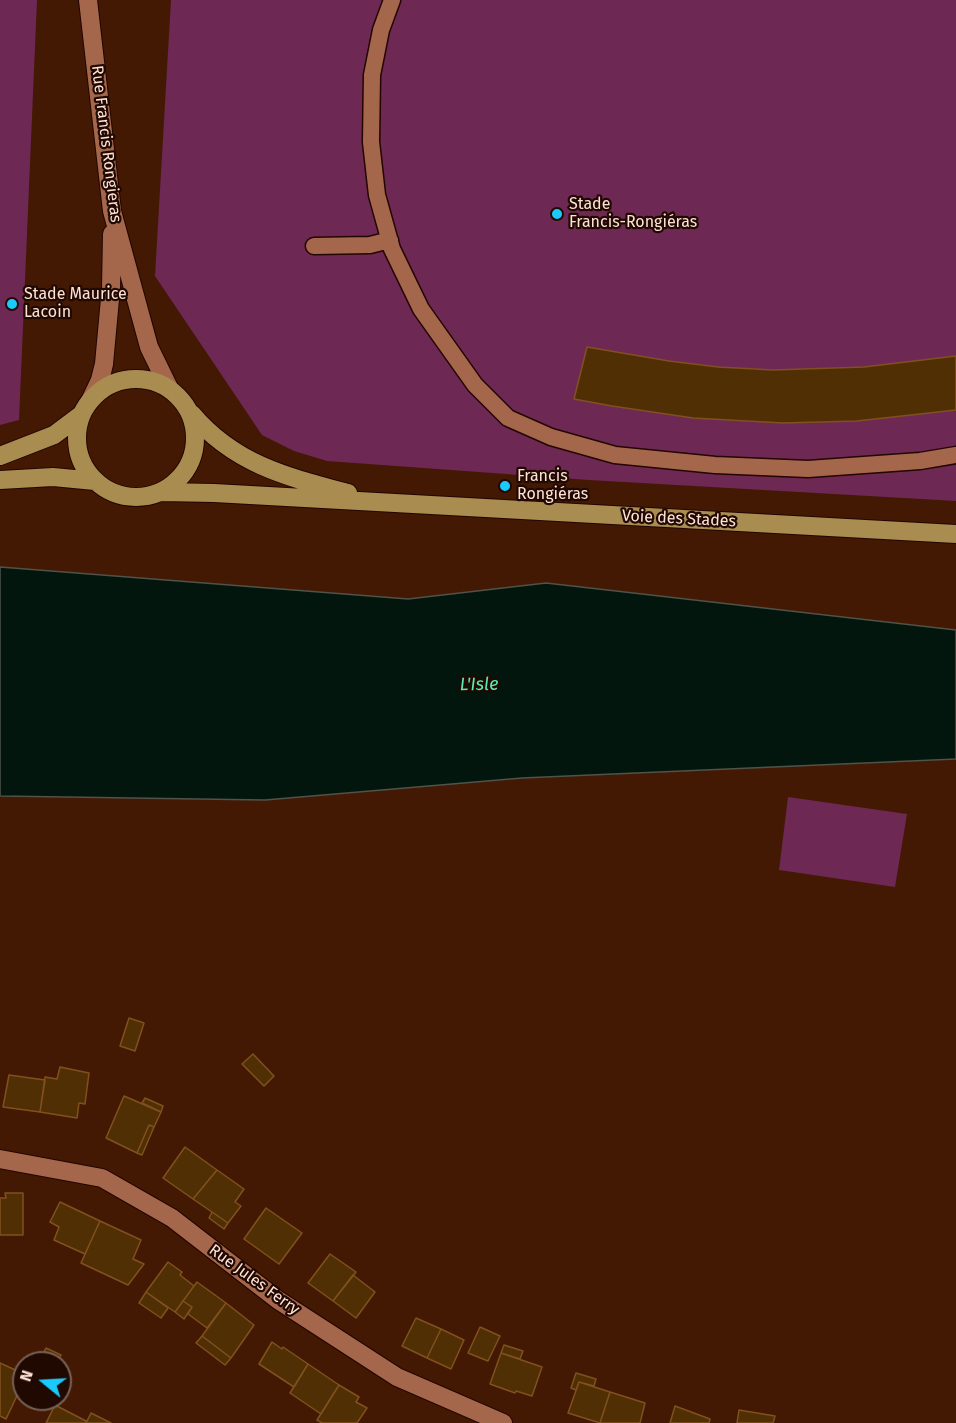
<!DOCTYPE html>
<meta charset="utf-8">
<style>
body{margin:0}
#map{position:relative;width:956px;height:1423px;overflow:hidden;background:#431904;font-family:"Fira Sans",sans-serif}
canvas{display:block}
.north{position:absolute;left:12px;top:1351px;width:60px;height:60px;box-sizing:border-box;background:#200901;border:2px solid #796056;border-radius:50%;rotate:288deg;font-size:16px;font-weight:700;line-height:24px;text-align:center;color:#ffe2d6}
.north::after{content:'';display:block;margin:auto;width:21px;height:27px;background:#1acafc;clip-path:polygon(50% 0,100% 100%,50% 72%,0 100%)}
</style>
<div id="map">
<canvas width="956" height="1423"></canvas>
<div class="north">N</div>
</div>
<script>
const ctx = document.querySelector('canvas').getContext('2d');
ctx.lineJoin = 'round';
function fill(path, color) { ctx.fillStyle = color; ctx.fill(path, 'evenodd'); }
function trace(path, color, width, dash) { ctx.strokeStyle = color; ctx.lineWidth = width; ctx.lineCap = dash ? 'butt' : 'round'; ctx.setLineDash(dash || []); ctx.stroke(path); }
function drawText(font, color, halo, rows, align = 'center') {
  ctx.font = font + ' "Fira Sans",sans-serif'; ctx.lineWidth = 4.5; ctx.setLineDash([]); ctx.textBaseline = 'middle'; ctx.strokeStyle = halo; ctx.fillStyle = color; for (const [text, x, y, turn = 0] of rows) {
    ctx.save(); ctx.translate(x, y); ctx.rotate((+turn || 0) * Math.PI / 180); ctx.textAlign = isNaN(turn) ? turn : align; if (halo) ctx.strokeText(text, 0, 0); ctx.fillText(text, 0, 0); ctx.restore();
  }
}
fill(new Path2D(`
 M0,0H37L19,420L0,425Z
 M171,0H956V501L589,480L327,461L294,451L262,435L155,276Z
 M788,797L907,814L895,887L779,870Z`), '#6e2854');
const water = new Path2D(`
 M0,567L408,599L546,583L956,630V759L522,778L265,800L0,796Z`);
fill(water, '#03160e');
trace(water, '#4f534a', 1.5);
const building = new Path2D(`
 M587,347L669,361L718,367L773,370L864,367L956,356V410L857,421L783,423L693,418L612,406L574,399Z
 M129,1018L144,1023L135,1051L120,1046Z
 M253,1054L274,1076L264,1086L242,1064Z
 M60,1067L89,1073L85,1104L79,1103L77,1118L40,1112L45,1077L57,1079Z
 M9,1075L45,1080L40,1112L3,1107Z
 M124,1096L161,1112L154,1127L149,1125L137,1153L106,1138Z
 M145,1098L163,1106L161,1112L142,1103Z
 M149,1125L154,1127L142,1155L137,1153Z
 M185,1147L217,1170L193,1199L163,1178Z
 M217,1170L244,1189L235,1202L241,1206L228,1223L193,1199Z
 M5,1193H23V1235H0V1198H6Z
 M60,1202L100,1221L85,1254L54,1240L59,1227L50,1222Z
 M266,1208L302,1233L279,1264L244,1239Z
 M212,1212L228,1223L224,1229L209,1218Z
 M100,1221L141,1240L133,1259L144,1264L128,1285L81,1263Z
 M330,1254L356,1272L333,1301L308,1283Z
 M168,1262L182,1272L180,1275L194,1286L175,1312L146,1292Z
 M353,1275L375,1292L356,1318L333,1301Z
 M197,1282L226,1303L207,1328L188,1314L192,1307L183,1301Z
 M146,1292L168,1308L161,1318L139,1303Z
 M183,1301L192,1307L184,1319L175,1312Z
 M226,1303L254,1325L231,1358L202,1336Z
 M416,1318L441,1329L427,1358L402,1346Z
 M480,1327L500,1336L488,1361L468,1353Z
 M441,1329L464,1340L451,1369L427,1358Z
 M202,1336L231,1358L225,1365L196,1343Z
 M272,1342L282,1349L283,1347L308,1364L294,1387L259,1364Z
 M504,1345L523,1351L520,1359L501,1353Z
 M46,1348L61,1355L57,1363H38Z
 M501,1353L542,1367L532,1396L516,1391L515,1393L490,1384Z
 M0,1363L24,1374V1381L6,1419L0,1416Z
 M308,1364L339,1385L321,1414L290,1393Z
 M576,1373L596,1379L594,1386L579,1382L576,1390L571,1388Z
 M579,1382L610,1392L600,1423L568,1413Z
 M339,1385L359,1397L356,1402L367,1408L357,1423H322L317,1420Z
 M610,1392L645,1403L640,1423H600Z
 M55,1405L86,1421V1423H46Z
 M675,1406L710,1419L709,1423H670Z
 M739,1410L775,1416L773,1423H737Z
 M91,1413L111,1423H86Z`);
fill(building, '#512f05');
trace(building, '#80511e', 1.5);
const lane = new Path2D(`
 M392,0L381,30L372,75L371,142L377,195L392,249L421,309L475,385L508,418L551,437L615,455L715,465L808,469L920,461L956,455
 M314,246L370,245L390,240`);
const street = new Path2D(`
 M88,0L112,211L149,347L169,388
 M90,401L100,380L104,364L111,288L112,234
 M0,1159L102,1178L172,1218L278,1300L397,1377L503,1423`);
const primary = new Path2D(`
 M77 438a59 59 0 1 1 118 0a59 59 0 1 1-118 0Z
 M192,414C234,464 287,477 348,493
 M0,456L54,435L82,414
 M0,480L53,477L95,481
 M162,492L214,493L956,534`);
trace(lane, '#230600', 19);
trace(street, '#230600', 20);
trace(primary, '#230600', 20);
trace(lane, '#a5674b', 16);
trace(street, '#a5674b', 18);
trace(primary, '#a88c50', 18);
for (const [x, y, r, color] of [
 [557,214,6,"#1acafc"],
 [12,304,6,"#1acafc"],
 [505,486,6,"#1acafc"]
]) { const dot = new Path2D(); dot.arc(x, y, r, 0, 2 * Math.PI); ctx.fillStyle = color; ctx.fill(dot); trace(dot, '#200901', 2); }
drawText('16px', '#ffe2d6', '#200901', [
 ["Rue Francis Rongieras",106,144,83],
 ["Voie des Stades",679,519,3],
 ["Rue Jules Ferry",254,1280,36]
]);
drawText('16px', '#ffe2d6', '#200901', [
 ["Stade",569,205],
 ["Francis-Rongiéras",569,223],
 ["Stade Maurice",24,295],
 ["Lacoin",24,313],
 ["Francis",517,477],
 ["Rongiéras",517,495]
], 'left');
drawText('italic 18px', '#57edb5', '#200901', [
 ["L'Isle",479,685,-1]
]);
</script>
